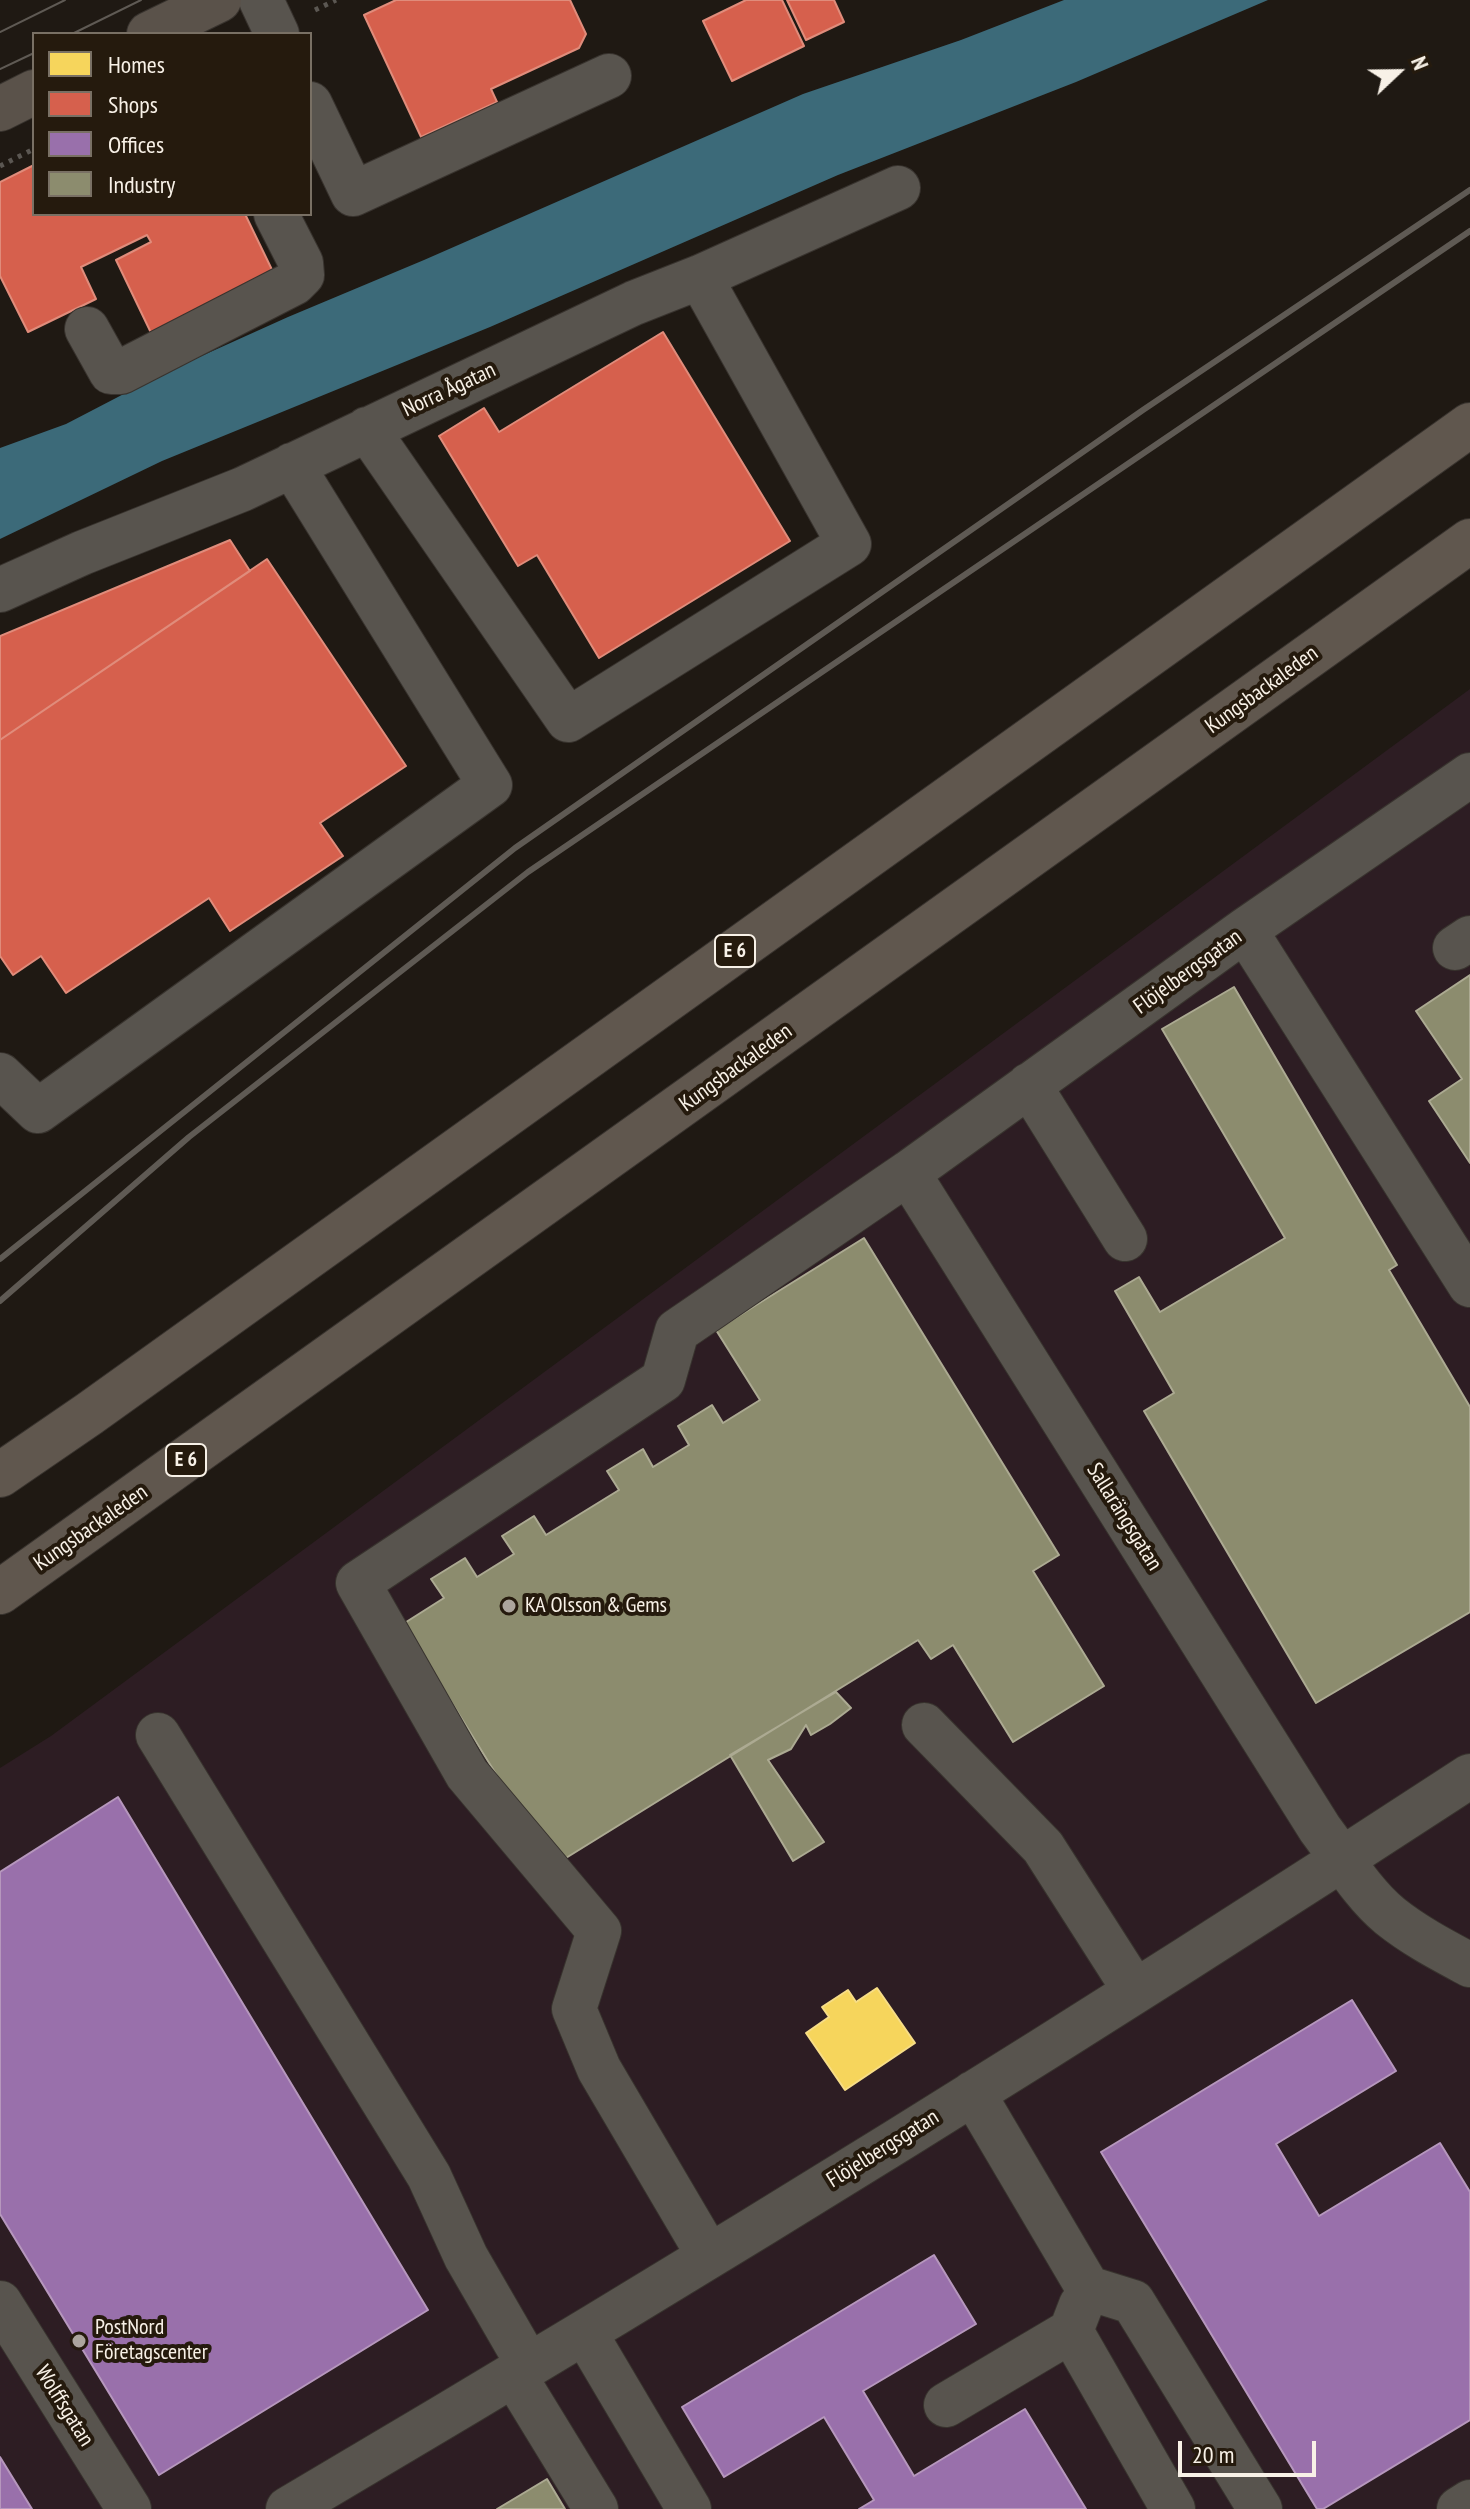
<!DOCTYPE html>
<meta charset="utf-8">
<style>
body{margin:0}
#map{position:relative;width:1470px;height:2509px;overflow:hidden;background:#1f1913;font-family:"PT Sans Narrow",sans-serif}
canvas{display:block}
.legend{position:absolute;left:32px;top:32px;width:280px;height:184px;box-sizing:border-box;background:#251a0d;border:2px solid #797064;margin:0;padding:10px 14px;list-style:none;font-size:24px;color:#f8f1e7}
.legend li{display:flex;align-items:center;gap:16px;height:40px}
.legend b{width:40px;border:2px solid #797064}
.north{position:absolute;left:1358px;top:32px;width:80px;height:80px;-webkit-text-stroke:6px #251a0d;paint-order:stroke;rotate:68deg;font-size:22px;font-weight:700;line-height:32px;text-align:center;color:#f8f1e7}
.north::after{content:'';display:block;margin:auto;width:28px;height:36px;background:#f8f1e7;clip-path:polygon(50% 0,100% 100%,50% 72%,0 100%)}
.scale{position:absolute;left:1178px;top:2441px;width:138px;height:36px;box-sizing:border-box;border:4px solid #f8f1e7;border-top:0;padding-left:10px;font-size:24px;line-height:28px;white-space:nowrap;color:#f8f1e7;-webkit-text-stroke:6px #251a0d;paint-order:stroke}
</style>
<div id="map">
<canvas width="1470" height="2509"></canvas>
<ul class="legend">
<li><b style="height:22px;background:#f6d55c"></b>Homes</li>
<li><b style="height:22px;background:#d6604d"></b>Shops</li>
<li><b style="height:22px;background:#9970ab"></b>Offices</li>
<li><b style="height:22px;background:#8c8c6e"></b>Industry</li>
</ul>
<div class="north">N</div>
<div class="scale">20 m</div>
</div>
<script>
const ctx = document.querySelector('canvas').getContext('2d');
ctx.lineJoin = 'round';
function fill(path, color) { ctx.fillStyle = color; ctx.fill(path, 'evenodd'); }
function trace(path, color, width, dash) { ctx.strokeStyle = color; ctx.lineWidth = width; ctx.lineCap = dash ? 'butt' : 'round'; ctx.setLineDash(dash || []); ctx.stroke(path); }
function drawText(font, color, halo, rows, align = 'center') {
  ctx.font = font + ' "PT Sans Narrow",sans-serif'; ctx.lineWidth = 8; ctx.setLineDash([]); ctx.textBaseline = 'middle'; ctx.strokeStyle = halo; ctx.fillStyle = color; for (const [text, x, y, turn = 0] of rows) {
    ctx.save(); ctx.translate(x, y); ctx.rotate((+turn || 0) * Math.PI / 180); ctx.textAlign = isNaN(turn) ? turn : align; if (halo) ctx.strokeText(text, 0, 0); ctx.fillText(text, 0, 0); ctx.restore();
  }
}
fill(new Path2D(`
 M1470,689V2509H0V1768L51,1736Z`), '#2d1d23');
fill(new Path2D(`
 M1064,0H1268L1076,82L838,175L490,327L162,461L0,539V448L66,424L166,372L288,317L424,260L803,94L961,40Z`), '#3c6a79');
const homes = new Path2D(`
 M877,1988L915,2043L845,2090L806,2033L829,2017L822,2007L848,1990L856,2002Z`);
fill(homes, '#f6d55c');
trace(homes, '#f7dd86', 2);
const shops = new Path2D(`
 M396,0H570L586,34L579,48L491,89L497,102L421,137L364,15Z
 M746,0H782L804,46L732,81L703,21Z
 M787,0H834L844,22L806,40Z
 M34,165V214H245L276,278L153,337L116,260L151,242L147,235L81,267L96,299L28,332L0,276V182Z
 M663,332L790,541L599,658L537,555L518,566L439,436L484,408L499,432Z
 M230,540L250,571L0,740V636Z
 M267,559L406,766L320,823L343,856L230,931L209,898L66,993L41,956L13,975L0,956V740Z`);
fill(shops, '#d6604d');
trace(shops, '#e08c7b', 2);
const offices = new Path2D(`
 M118,1797L428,2310L159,2475L0,2214V1872Z
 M1352,2000L1396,2071L1276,2144L1319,2216L1440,2143L1470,2192V2420L1323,2509H1317L1101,2152Z
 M934,2255L976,2324L863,2391L914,2476L1025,2409L1086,2509H859L874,2500L824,2417L724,2477L682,2407Z
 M0,2457L32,2509H0Z`);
fill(offices, '#9970ab');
trace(offices, '#b697bd', 2);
const industry = new Path2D(`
 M1470,975V1163L1429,1101L1462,1079L1416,1011Z
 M1234,987L1397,1265L1389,1270L1470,1407V1612L1316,1703L1144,1411L1174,1393L1115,1291L1139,1277L1160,1312L1285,1238L1162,1029Z
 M864,1238L1059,1555L1033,1571L1104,1686L1013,1742L953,1645L931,1659L918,1640L553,1866L403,1624L444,1598L431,1579L465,1558L477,1577L514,1554L502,1536L534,1516L546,1535L619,1490L607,1471L643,1449L653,1467L689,1445L678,1426L712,1405L723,1423L760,1400L716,1330Z
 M836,1692L851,1708L830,1724L811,1735L806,1725L791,1749L768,1760L824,1842L793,1861L730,1755Z
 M547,2479L565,2509H497Z`);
fill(industry, '#8c8c6e');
trace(industry, '#acaa92', 2);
const minor = new Path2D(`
 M261,0L277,34
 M310,104L353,194L609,76
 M87,329L111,372H121L294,283L302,275L301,263L276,214
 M367,429L568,720L849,544L700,277
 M0,590L82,553L243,489L634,303L700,277L898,188
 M1245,930L1470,1285
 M1455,948L1470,938
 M0,1075L38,1111L490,785L292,465
 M1029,1085L1125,1239
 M908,1173L1320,1829C1342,1858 1362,1893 1390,1916C1415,1936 1442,1950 1470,1965
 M924,1725L1043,1847L1135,1991
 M158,1735L429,2176L466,2257L529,2366
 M973,2093L1088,2288L1133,2302L1260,2509
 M709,2256L599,2069L574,2009L599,1931L467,1774L358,1583L663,1380L677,1331L908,1173L1245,930L1470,775
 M0,2303L129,2509
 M1071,2331L1173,2509
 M585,2333L689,2509
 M514,2375L596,2509
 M946,2405L1071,2331L1081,2305
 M288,2509C687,2274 1082,2030 1470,1776
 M1459,2509L1470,2502`);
const major = new Path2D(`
 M149,34L219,0
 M0,109L34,92`);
const highway = new Path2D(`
 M0,1475L89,1414L1470,425
 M0,1592L1470,541`);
trace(minor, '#38332e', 46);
trace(major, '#38332e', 46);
trace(highway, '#38332e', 46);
trace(new Path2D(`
 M315,10L336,0
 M0,166L34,149`), '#5b5752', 5, [4, 6]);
trace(minor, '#58544e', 44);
trace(major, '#5a524a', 44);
trace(highway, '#60574e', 44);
trace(new Path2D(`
 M0,32L65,0
 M72,34L141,0
 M0,69L34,53`), '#5f5a54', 2);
trace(new Path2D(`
 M0,1259L515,848L1143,410L1470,190
 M0,1301L189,1137L528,872L1470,231`), '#5f5a54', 6);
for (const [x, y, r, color] of [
 [509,1606,8,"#aca59d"],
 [79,2341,8,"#aca59d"]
]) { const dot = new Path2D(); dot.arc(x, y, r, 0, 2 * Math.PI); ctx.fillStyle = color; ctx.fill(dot); trace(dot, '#251a0d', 3); }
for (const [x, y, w] of [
 [735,951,40],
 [186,1460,40]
]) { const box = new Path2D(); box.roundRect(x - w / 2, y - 16, w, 32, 6); ctx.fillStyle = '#251a0d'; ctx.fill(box); trace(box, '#f8f1e7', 2); }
drawText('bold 20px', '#f8f1e7', null, [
 ["E 6",735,951],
 ["E 6",186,1460]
]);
drawText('22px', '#f8f1e7', '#251a0d', [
 ["Norra Ågatan",449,390,-25],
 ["Kungsbackaleden",1262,690,-36],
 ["Flöjelbergsgatan",1188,972,-36],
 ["Kungsbackaleden",736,1068,-36],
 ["Sallarängsgatan",1124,1517,58],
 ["Kungsbackaleden",91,1528,-35],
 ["Flöjelbergsgatan",883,2149,-32],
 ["Wolffsgatan",64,2406,58]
]);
drawText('22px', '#f8f1e7', '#251a0d', [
 ["KA Olsson & Gems",525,1606],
 ["PostNord",95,2328],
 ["Företagscenter",95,2353]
], 'left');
</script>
